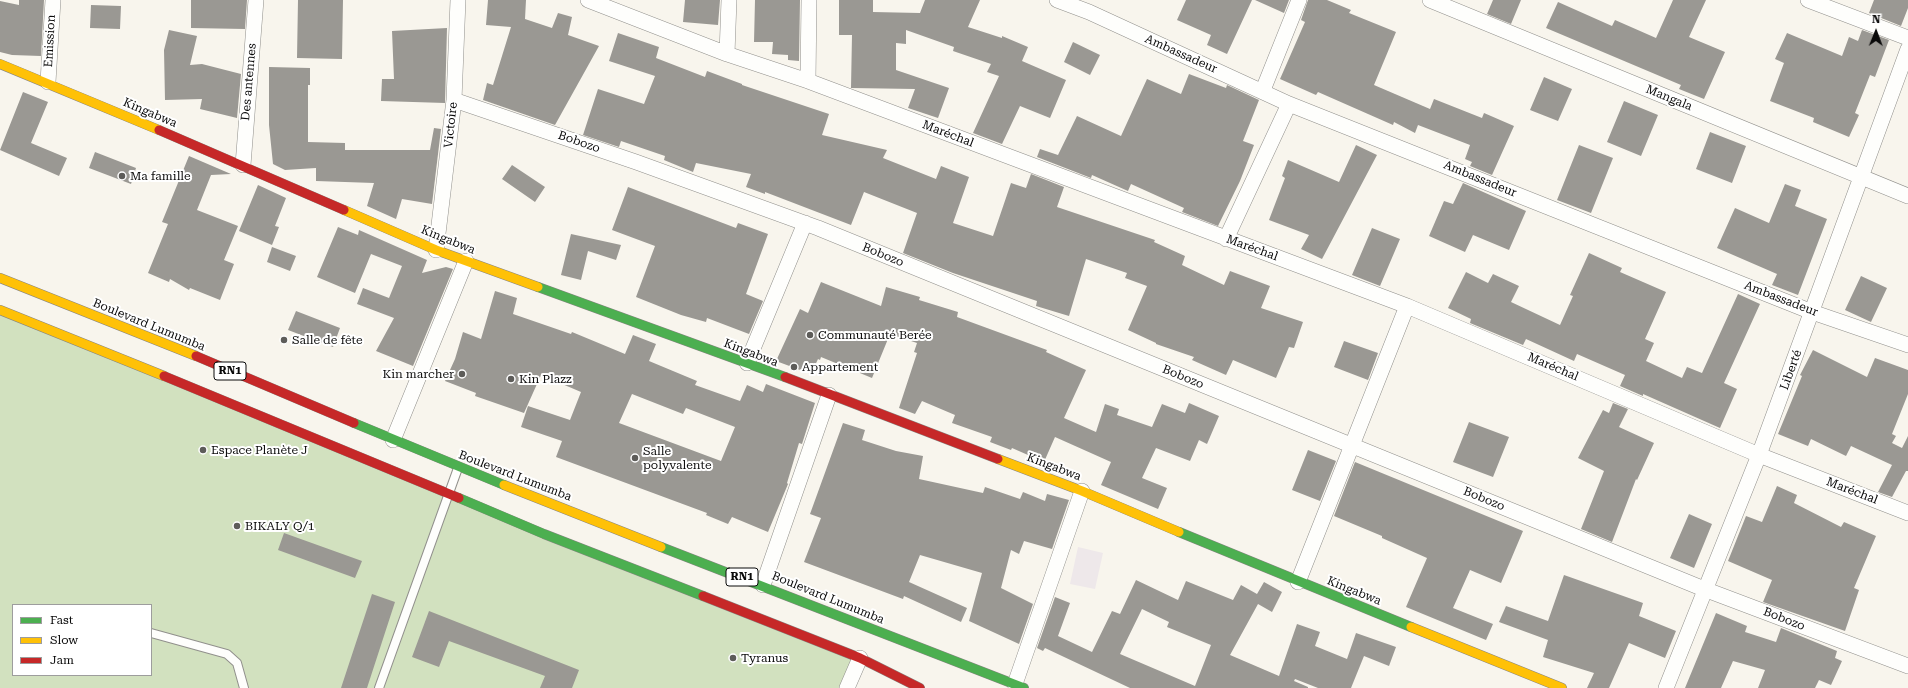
<!DOCTYPE html>
<meta charset="utf-8">
<style>
body{margin:0}
#map{position:relative;width:1908px;height:688px;overflow:hidden;background:#f8f5ed;font-family:"Roboto Serif",serif}
canvas{display:block}
.legend{position:absolute;left:12px;top:604px;width:140px;height:72px;box-sizing:border-box;background:#fff;border:1px solid #9d9d9d;margin:0;padding:5px 7px;list-style:none;font-size:12px;color:#0a0a0a}
.legend li{display:flex;align-items:center;gap:8px;height:20px}
.legend b{width:20px;border:1px solid #9d9d9d}
.north{position:absolute;left:1856px;top:12px;width:40px;height:40px;-webkit-text-stroke:3px #fff;paint-order:stroke;rotate:1deg;font-size:11px;font-weight:700;line-height:16px;text-align:center;color:#0a0a0a}
.north::after{content:'';display:block;margin:auto;width:14px;height:18px;background:#0a0a0a;clip-path:polygon(50% 0,100% 100%,50% 72%,0 100%)}
</style>
<div id="map">
<canvas width="1908" height="688"></canvas>
<ul class="legend">
<li><b style="height:5px;background:#4caf50"></b>Fast</li>
<li><b style="height:5px;background:#ffc107"></b>Slow</li>
<li><b style="height:5px;background:#c62828"></b>Jam</li>
</ul>
<div class="north">N</div>
</div>
<script>
const ctx = document.querySelector('canvas').getContext('2d');
ctx.lineJoin = 'round';
function fill(path, color) { ctx.fillStyle = color; ctx.fill(path, 'evenodd'); }
function trace(path, color, width, dash) { ctx.strokeStyle = color; ctx.lineWidth = width; ctx.lineCap = dash ? 'butt' : 'round'; ctx.setLineDash(dash || []); ctx.stroke(path); }
function drawText(font, color, halo, rows, align = 'center') {
  ctx.font = font + ' "Roboto Serif",serif'; ctx.lineWidth = 4; ctx.setLineDash([]); ctx.textBaseline = 'middle'; ctx.strokeStyle = halo; ctx.fillStyle = color; for (const [text, x, y, turn = 0] of rows) {
    ctx.save(); ctx.translate(x, y); ctx.rotate((+turn || 0) * Math.PI / 180); ctx.textAlign = isNaN(turn) ? turn : align; if (halo) ctx.strokeText(text, 0, 0); ctx.fillText(text, 0, 0); ctx.restore();
  }
}
fill(new Path2D(`
 M1078,547L1103,553L1095,589L1070,584Z`), '#eee8ea');
fill(new Path2D(`
 M0,310L860,658L855,688H0ZM13,605H151V675H13Z`), '#d2e1bf');
fill(new Path2D(`
 M19,0H44L41,56L12,55L0,52V1L19,5Z
 M191,0H247L245,29L191,28Z
 M298,0H343L342,59L297,58Z
 M488,0H526L525,19L552,28L558,13L572,17L568,35L599,46L555,125L483,100L487,83L493,85L511,27L486,25Z
 M685,0H720L718,25L683,22Z
 M755,0H800L799,61L788,60V55L772,54L773,42H754Z
 M839,0H873V12L920,13L925,0H980L968,27L1002,38V36L1028,47L1022,61L1066,80L1050,118L1020,106L1002,144L973,133L999,76L987,72L991,64L953,51L954,47L906,30V44L896,43V70L949,88L938,118L908,108L915,89L851,88L852,35H839Z
 M1186,0H1252L1227,54L1207,45L1211,35L1177,20Z
 M1255,0H1289L1284,13Z
 M1308,0H1327L1351,10L1349,13L1396,32L1374,85L1430,109L1434,99L1482,118L1484,113L1514,126L1492,175L1470,166L1472,162L1465,159L1470,145L1418,125L1415,133L1394,122L1393,125L1318,92L1316,95L1280,79L1305,22L1301,20Z
 M1493,0H1521L1511,24L1487,14Z
 M1673,0H1706L1689,37L1725,52L1704,99L1679,89L1681,85L1546,28L1558,2L1612,26L1615,20L1656,38Z
 M1874,0H1908V8L1901,26L1869,13Z
 M91,5L121,6L120,29L90,28Z
 M447,28L445,103L381,101L382,79H394L392,31Z
 M169,30L197,36L190,65L202,64L241,74L237,118L200,109L202,99L165,100L164,50Z
 M1862,30L1889,40L1875,77L1870,75L1855,113L1859,115L1849,137L1813,122L1814,118L1770,101L1784,63L1775,59L1787,33L1842,56L1849,37L1858,41Z
 M618,33L659,47L656,58L705,77L707,71L742,84V85L829,114L822,135L887,150L883,158L936,179L941,166L969,177L953,223L993,236L1011,183L1026,188L1031,174L1064,187L1057,207L1155,240L1154,242L1185,256L1182,265L1224,285L1230,271L1270,286L1261,308L1303,322L1294,348L1289,347L1276,378L1233,360L1226,375L1192,360L1194,357L1156,344V343L1128,330L1147,286L1125,278L1127,273L1086,259L1069,316L1036,306L1037,301L953,273L903,253L917,213L864,192L851,225L765,192V194L746,187L751,174L696,163L693,172L664,160L665,156L621,141L619,147L583,135L598,89L644,104L655,76L609,61Z
 M1073,42L1100,55L1090,75L1064,62Z
 M269,67L310,68V85H308V142L345,143V150H430L434,128L441,129L432,204L402,199L396,219L367,206L374,183L316,181V168L285,170L273,164L269,125Z
 M1189,74L1226,88L1227,85L1259,100L1243,141L1254,145L1240,181L1218,226L1182,212L1184,208L1131,184L1128,191L1092,175L1091,178L1037,157L1040,149L1058,155L1077,116L1121,136L1147,79L1181,94Z
 M1544,77L1572,89L1558,121L1530,110Z
 M23,92L48,102L31,143L67,158L59,176L0,150Z
 M1624,101L1658,115L1641,156L1607,142Z
 M1710,132L1746,146L1732,183L1696,169Z
 M1356,145L1377,155L1322,259L1301,249L1309,235L1269,220L1285,178L1282,176L1288,160L1339,182Z
 M1579,145L1613,158L1591,213L1557,200Z
 M95,152L136,168L131,184L89,168Z
 M189,156L231,174L211,175L197,210L238,226L224,260L234,264L220,300L190,288L189,290L170,279L169,282L148,273L168,224L162,222Z
 M512,165L545,187L535,202L502,179Z
 M1463,183L1526,211L1509,250L1473,235L1465,252L1429,236L1444,201L1453,204Z
 M1785,184L1801,190L1795,206L1827,219L1798,295L1772,285L1777,274L1717,248L1735,208L1769,223Z
 M258,185L286,198L275,226L279,227L272,245L239,231Z
 M628,187L736,228L738,223L768,234L746,294L763,301L749,334L707,318L706,322L681,315L636,297L655,246L612,230Z
 M338,227L358,235L359,230L427,260L422,273L446,267L453,269L413,366L376,351L394,318L357,304L363,288L389,298L402,266L371,254L355,293L317,277Z
 M1372,228L1400,239L1380,286L1352,275Z
 M571,234L621,245L616,260L588,251L581,280L561,275Z
 M272,247L296,256L290,271L267,262Z
 M1589,253L1622,268L1620,272L1666,292L1645,339L1654,343L1646,361L1682,378L1687,367L1702,373L1738,294L1760,304L1724,383L1737,389L1720,428L1643,394V396L1620,386L1625,375L1577,354L1574,361L1526,339L1523,345L1470,323L1471,319L1448,308L1466,272L1488,283L1493,274L1519,286L1511,302L1560,325L1573,296L1570,295Z
 M1861,276L1887,288L1871,322L1845,310Z
 M821,282L881,306L886,287L920,297L919,300L958,312L957,317L1047,350L1046,352L1086,370L1064,418L1096,432L1105,404L1119,409L1117,415L1152,427L1162,404L1185,413L1189,403L1219,416L1207,444L1199,440L1190,461L1156,448L1142,478L1167,488L1158,509L1101,485L1111,462L1055,437L1044,462L1012,448L1011,450L990,442L992,437L952,423L955,415L922,401L915,414L899,408L917,353L914,352L917,343L890,334L872,378L821,357L820,360L818,359L811,374L776,361L800,309L808,313Z
 M495,291L517,298L513,314L571,334L572,332L625,354L633,335L656,344L649,361L697,381L695,385L740,401L747,385L763,392L766,384L815,403L802,444L799,443L787,483L788,484L768,532L732,517L728,524L706,515L707,513L556,457L562,441L521,427L528,406L570,420L581,392L541,375L524,413L475,396L476,393L445,381L455,359L463,332L481,339ZM632,394L683,414L686,408L735,427L721,461L619,423Z
 M296,311L340,328L333,347L288,330Z
 M1344,341L1378,353L1368,380L1334,367Z
 M1813,350L1867,377L1875,358L1908,370V394L1892,434L1896,436L1892,443L1902,448L1908,436V471H1906L1892,497L1878,492L1892,465L1851,446L1846,456L1811,439L1808,446L1778,434L1802,376L1800,375Z
 M1613,403L1628,409L1619,427L1654,443L1637,480L1636,479L1612,542L1581,529L1604,471L1578,458L1603,410L1609,413Z
 M1469,422L1509,437L1493,477L1453,462Z
 M843,423L865,430L862,440L896,451L923,456L919,479L983,493L985,487L1020,499L1023,492L1045,501L1047,494L1069,500L1052,549L1024,541L1019,554L1011,550L1001,588L1033,604L1019,644L969,621L982,573L920,555L909,582L967,608L961,622L904,596L903,599L804,562L821,518L810,514Z
 M1308,450L1336,461L1320,501L1292,490Z
 M1355,462L1523,531L1501,583L1470,570L1453,608L1493,624L1486,640L1406,607L1427,558L1382,538V536L1334,516Z
 M1777,486L1797,495L1794,503L1841,527L1844,522L1876,536L1854,588L1859,590L1845,631L1763,602L1772,580L1728,561L1746,516L1762,522Z
 M1689,514L1712,524L1694,568L1670,558Z
 M284,533L362,561L355,578L278,550Z
 M1564,575L1643,603L1639,616L1676,631L1665,658L1629,643L1609,688H1587L1594,673L1543,657L1548,640L1499,622L1506,606L1548,621Z
 M1136,580L1178,600L1186,581L1233,600L1241,585L1257,594L1264,582L1282,592L1272,612L1258,604L1230,655L1279,676L1297,624L1320,632L1315,646L1347,659L1356,633L1396,647L1389,666L1364,656L1351,688H1318L1295,679L1294,681L1308,687V688H1130L1045,648L1043,651L1037,648L1055,597L1070,603L1058,636L1092,652L1112,611L1120,614ZM1142,609L1169,622L1167,627L1211,645L1195,686L1120,654Z
 M372,594L395,602L367,688H341Z
 M429,611L579,670L572,688H540L545,676L449,641L439,667L412,657Z
 M1716,613L1747,626L1745,632L1776,642L1781,628L1837,651L1835,658L1842,661L1831,685L1819,680L1815,688H1758L1765,670L1733,661L1721,688H1685Z`), '#9a9893');
const lane = new Path2D(`
 M151,633L227,654L237,663L244,688
 M379,688L458,468`);
const street = new Path2D(`
 M588,0L727,54L808,81L1407,306L1759,455L1908,513
 M1057,0L1089,12L1289,104L1812,312L1908,345
 M1430,0L1908,196
 M1808,0L1908,38
 M727,54L729,0
 M808,81L809,0
 M48,82L53,0
 M1263,90L1299,0
 M454,100L636,162L818,228L1704,589L1908,666
 M243,165L256,0
 M1226,239L1289,104
 M436,250L454,100L458,0
 M747,363L805,223
 M393,440L466,261
 M1298,582L1407,306
 M763,585L829,395
 M1015,684L1082,491
 M847,688L860,658
 M1666,688L1759,455L1908,49`);
const fast = new Path2D(`
 M538,287L785,377
 M354,423L504,485
 M459,498L544,534L703,596
 M1179,532L1411,627
 M661,547L1024,688`);
const slow = new Path2D(`
 M0,64L159,130
 M344,210L436,250L538,287
 M0,278L196,356
 M0,310L164,376
 M998,459L1082,491L1179,532
 M504,485L661,547
 M1411,627L1562,688`);
const jam = new Path2D(`
 M159,130L344,210
 M196,356L354,423
 M164,376L459,498
 M785,377L998,459
 M703,596L860,658L920,688`);
trace(lane, '#91908c', 10);
trace(street, '#91908c', 16);
trace(fast, '#888683', 10);
trace(slow, '#888683', 10);
trace(jam, '#888683', 10);
trace(lane, '#fefefc', 8);
trace(street, '#fefefc', 15);
trace(fast, '#4caf50', 9);
trace(slow, '#ffc107', 9);
trace(jam, '#c62828', 9);
for (const [x, y, r, color] of [
 [122,176,4,"#5d5c59"],
 [810,335,4,"#5d5c59"],
 [284,340,4,"#5d5c59"],
 [794,367,4,"#5d5c59"],
 [462,374,4,"#5d5c59"],
 [511,379,4,"#5d5c59"],
 [203,450,4,"#5d5c59"],
 [635,458,4,"#5d5c59"],
 [237,526,4,"#5d5c59"],
 [733,658,4,"#5d5c59"]
]) { const dot = new Path2D(); dot.arc(x, y, r, 0, 2 * Math.PI); ctx.fillStyle = color; ctx.fill(dot); trace(dot, '#fff', 1.5); }
for (const [x, y, w] of [
 [230,371,32],
 [742,577,32]
]) { const box = new Path2D(); box.roundRect(x - w / 2, y - 9, w, 18, 3); ctx.fillStyle = '#fff'; ctx.fill(box); trace(box, '#0a0a0a', 1); }
drawText('bold 11px', '#0a0a0a', null, [
 ["RN1",230,371],
 ["RN1",742,577]
]);
drawText('12px', '#0a0a0a', '#fff', [
 ["Emission",50,41,-87],
 ["Ambassadeur",1181,54,24],
 ["Des antennes",249,82,-85],
 ["Mangala",1669,98,22],
 ["Kingabwa",150,113,23],
 ["Victoire",451,125,-84],
 ["Maréchal",948,134,21],
 ["Bobozo",579,142,19],
 ["Ambassadeur",1480,179,22],
 ["Kingabwa",448,240,22],
 ["Maréchal",1252,248,20],
 ["Bobozo",883,255,22],
 ["Ambassadeur",1781,299,21],
 ["Boulevard Lumumba",149,325,22],
 ["Kingabwa",751,353,21],
 ["Maréchal",1553,367,23],
 ["Liberté",1791,370,-70],
 ["Bobozo",1183,377,22],
 ["Kingabwa",1054,467,21],
 ["Boulevard Lumumba",515,476,21],
 ["Maréchal",1852,491,21],
 ["Bobozo",1484,499,22],
 ["Kingabwa",1354,591,22],
 ["Boulevard Lumumba",828,598,22],
 ["Bobozo",1784,619,21]
]);
drawText('12px', '#0a0a0a', '#fff', [
 ["Ma famille",130,176],
 ["Communauté Berée",818,335],
 ["Salle de fête",292,340],
 ["Appartement",802,367],
 ["Kin marcher",454,374,"right"],
 ["Kin Plazz",519,379],
 ["Espace Planète J",211,450],
 ["Salle",643,451],
 ["polyvalente",643,465],
 ["BIKALY Q/1",245,526],
 ["Tyranus",741,658]
], 'left');
</script>
